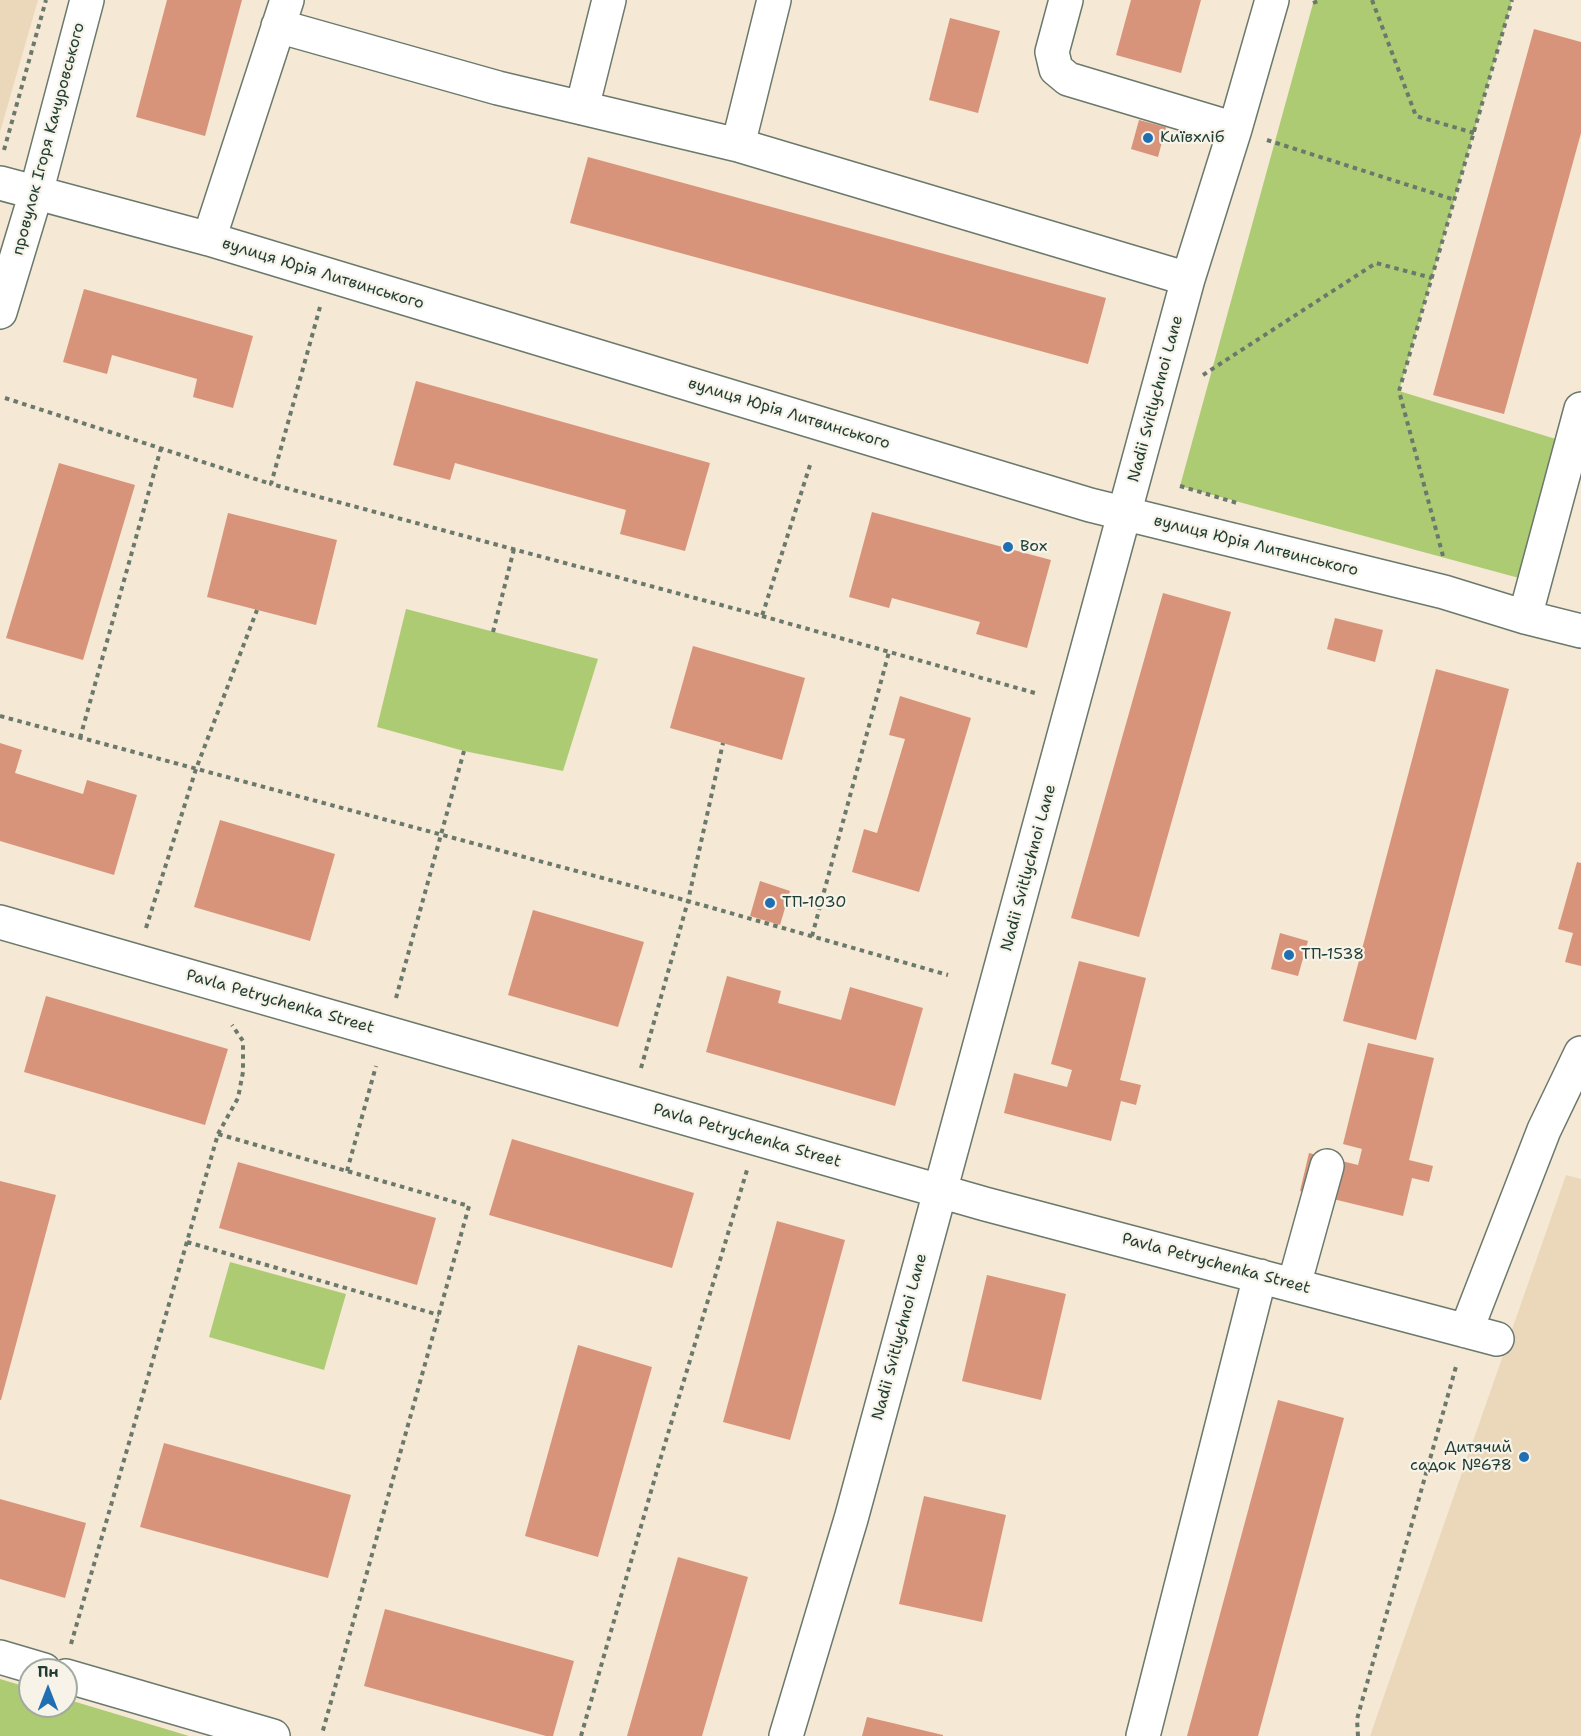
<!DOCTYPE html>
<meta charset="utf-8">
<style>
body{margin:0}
#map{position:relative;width:1581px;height:1736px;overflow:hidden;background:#f5e8d4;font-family:"Shantell Sans",sans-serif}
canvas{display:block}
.north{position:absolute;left:18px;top:1658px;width:60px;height:60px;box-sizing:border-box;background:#f7f3e8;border:2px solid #a1aaa0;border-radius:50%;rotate:0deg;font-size:16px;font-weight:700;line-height:24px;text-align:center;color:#1f3d34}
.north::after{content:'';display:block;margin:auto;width:21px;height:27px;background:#1f6fb2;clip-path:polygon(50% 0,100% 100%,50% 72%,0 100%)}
</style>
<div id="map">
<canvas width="1581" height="1736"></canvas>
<div class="north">Пн</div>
</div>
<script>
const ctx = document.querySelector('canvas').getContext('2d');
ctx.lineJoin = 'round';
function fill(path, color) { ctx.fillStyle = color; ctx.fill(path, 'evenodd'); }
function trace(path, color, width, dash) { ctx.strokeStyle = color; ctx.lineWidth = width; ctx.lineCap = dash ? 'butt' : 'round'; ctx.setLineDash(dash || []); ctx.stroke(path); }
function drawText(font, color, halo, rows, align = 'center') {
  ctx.font = font + ' "Shantell Sans",sans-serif'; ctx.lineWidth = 4.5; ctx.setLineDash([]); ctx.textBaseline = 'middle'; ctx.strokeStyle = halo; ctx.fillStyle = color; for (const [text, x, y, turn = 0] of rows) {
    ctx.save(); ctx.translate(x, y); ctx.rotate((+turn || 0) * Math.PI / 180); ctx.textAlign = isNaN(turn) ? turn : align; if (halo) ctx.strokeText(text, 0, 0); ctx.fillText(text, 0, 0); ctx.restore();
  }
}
fill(new Path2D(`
 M0,0H38L0,132Z
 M1566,1175L1581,1179V1736H1370Z`), '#ebd8ba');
fill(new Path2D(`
 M1314,0H1512L1399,391L1559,440L1519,578L1180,486Z
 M406,609L598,659L563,771L464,751L377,727Z
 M230,1262L346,1294L324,1370L209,1337Z
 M0,1679L30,1688V1706H66V1699L189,1736H0Z`), '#adcb73');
fill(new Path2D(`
 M167,0H242L205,136L136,117Z
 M1131,0H1201L1181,73L1116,55Z
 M950,18L1000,31L978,113L929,100Z
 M1534,29L1581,42V133L1504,414L1433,395Z
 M1139,120L1166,127L1158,157L1131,149Z
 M588,157L1106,298L1088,364L570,223Z
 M84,289L253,336L233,408L193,397L197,379L112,355L107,374L63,362Z
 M416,381L710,463L685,551L620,534L626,510L455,463L450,480L393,465Z
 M59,463L135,485L83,660L6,638Z
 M872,512L1051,560L1027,648L976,634L980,622L892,598L889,608L849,597Z
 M228,513L337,540L316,625L207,597Z
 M1163,593L1231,612L1139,937L1071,918Z
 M1335,618L1383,630L1375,662L1327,649Z
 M693,646L805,678L782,760L670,728Z
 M1436,669L1509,689L1416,1040L1343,1021Z
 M900,696L971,718L919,892L852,872L864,829L877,833L905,739L889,735Z
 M0,743L22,750L15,773L83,794L87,780L137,795L114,875L0,841Z
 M220,820L335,854L310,941L194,907Z
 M1577,862L1581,863V966L1565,962L1573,933L1558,929Z
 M760,881L790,891L780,925L750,916Z
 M533,910L644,942L618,1027L508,995Z
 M1280,933L1308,941L1298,976L1271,969Z
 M1079,961L1146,978L1120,1080L1141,1085L1136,1105L1121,1101L1111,1141L1004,1113L1014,1073L1067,1087L1072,1070L1051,1064Z
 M727,976L781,991L778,1003L841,1020L850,987L923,1008L895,1106L706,1052Z
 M46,996L228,1049L205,1125L24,1072Z
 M1368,1043L1434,1058L1409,1160L1433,1166L1429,1182L1412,1178L1403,1216L1300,1191L1309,1153L1358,1165L1362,1149L1343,1144Z
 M512,1139L694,1193L672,1268L489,1215Z
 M238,1162L436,1218L417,1285L219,1228Z
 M0,1181L56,1195L1,1400H0Z
 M777,1221L845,1240L790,1440L723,1422Z
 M987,1275L1066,1294L1041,1400L962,1381Z
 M578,1345L652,1367L598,1557L525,1536Z
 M1278,1400L1344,1418L1258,1736H1187Z
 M164,1443L351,1495L328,1578L140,1527Z
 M924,1496L1006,1515L982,1622L899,1604Z
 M0,1499L86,1523L65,1598L0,1579Z
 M678,1557L748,1577L702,1736H627Z
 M385,1609L574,1661L553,1736H546L364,1686Z
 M867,1717L943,1735V1736H862Z`), '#d8947a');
const minor = new Path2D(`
 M1066,0L1052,52L1056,69L1068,79L1235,129
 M278,26L498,88L738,145L1188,279
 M582,108L609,0
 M738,145L774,0
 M0,183L209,239L1090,505L1444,592L1525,617L1581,631
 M209,239L287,0
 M0,312L36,193L87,0
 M1525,617L1581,409
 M0,922L985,1204L1497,1339
 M1294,1285L1327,1166
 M1466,1331L1544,1130L1581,1053
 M0,1657L44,1670
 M66,1676L273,1736
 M786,1736L851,1519L1188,279L1235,129L1272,0
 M1143,1736L1260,1276`);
trace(minor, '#6a796c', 36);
trace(new Path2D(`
 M1372,0L1416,116L1474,133
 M1313,3L1321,0
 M1267,140L1455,200
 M4,150L46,0
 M320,307L271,484L762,616L811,462
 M1203,375L1376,263L1432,278
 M5,398L271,484
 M1180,486L1237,503
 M1443,556L1399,391L1512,0
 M762,616L1035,693
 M493,632L514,549
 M0,716L688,901L948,975
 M80,738L161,448
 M146,928L196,769L257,610
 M812,936L889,652
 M396,998L464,751
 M641,1068L688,901L723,743
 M218,1134L238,1098L243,1072V1041L232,1025
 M347,1171L376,1066
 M187,1242L439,1315
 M71,1644L218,1134L469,1206L322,1734
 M581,1736L658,1467L747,1170
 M1358,1736L1357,1719L1457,1363`), '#6a796c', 4, [4.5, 4.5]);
trace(minor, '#fff', 33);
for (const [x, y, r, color] of [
 [1148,138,6,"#1f6fb2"],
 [1008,547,6,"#1f6fb2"],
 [770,903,6,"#1f6fb2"],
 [1289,955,6,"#1f6fb2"],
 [1524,1457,6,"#1f6fb2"]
]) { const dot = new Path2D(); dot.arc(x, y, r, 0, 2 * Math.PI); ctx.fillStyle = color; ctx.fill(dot); trace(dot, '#f7f3e8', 2); }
drawText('16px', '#1f3d34', '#f7f3e8', [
 ["Київхліб",1160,138],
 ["Box",1020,547],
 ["ТП-1030",782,903],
 ["ТП-1538",1301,955],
 ["Дитячий",1512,1448,"right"],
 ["садок №678",1512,1466,"right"]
], 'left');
drawText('16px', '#1f3d34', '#f7f3e8', [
 ["провулок Ігоря Качуровського",49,139,-75],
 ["вулиця Юрія Литвинського",323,274,17],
 ["Nadii Svitlychnoi Lane",1156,399,-75],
 ["вулиця Юрія Литвинського",789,414,17],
 ["вулиця Юрія Литвинського",1256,546,14],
 ["Nadii Svitlychnoi Lane",1029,868,-75],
 ["Pavla Petrychenka Street",280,1002,16],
 ["Pavla Petrychenka Street",747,1136,16],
 ["Pavla Petrychenka Street",1216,1264,15],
 ["Nadii Svitlychnoi Lane",900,1337,-75]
]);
</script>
